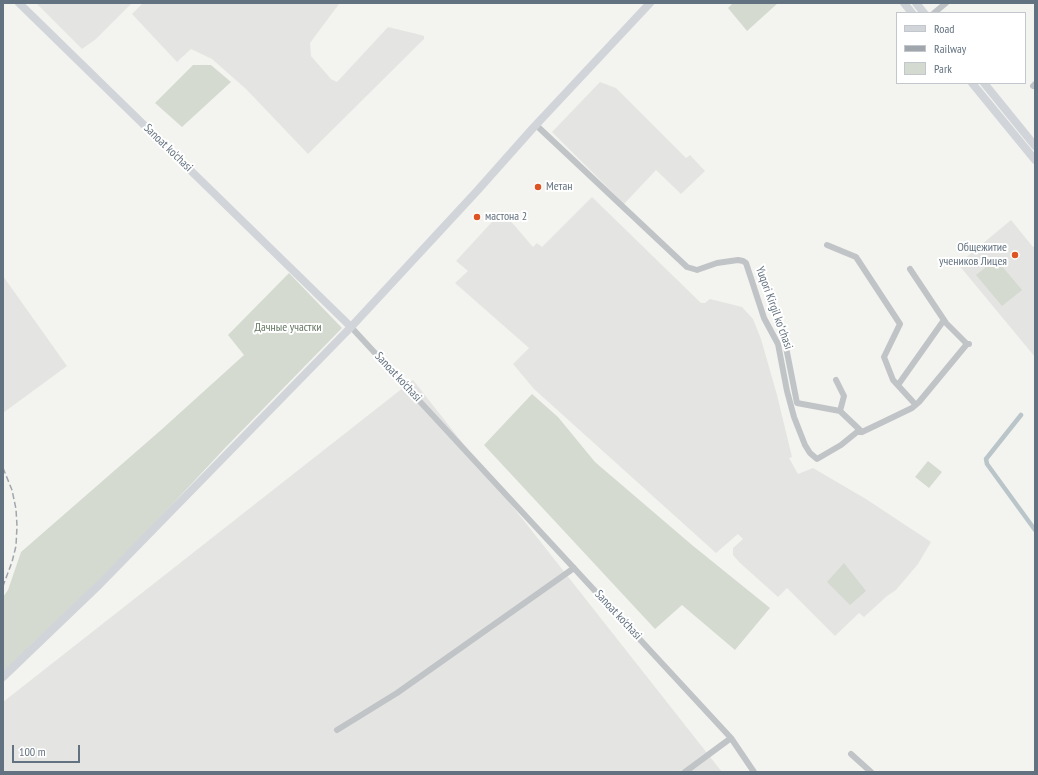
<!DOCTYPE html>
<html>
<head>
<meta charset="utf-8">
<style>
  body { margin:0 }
  #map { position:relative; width:1038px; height:775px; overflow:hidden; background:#f3f4ef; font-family:"PT Sans Narrow",sans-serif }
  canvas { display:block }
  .frame { position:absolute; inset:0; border:4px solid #637280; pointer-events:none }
  .legend { position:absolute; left:896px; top:12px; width:130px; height:72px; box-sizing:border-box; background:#fff; border:1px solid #c1c7cc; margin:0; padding:5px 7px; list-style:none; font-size:12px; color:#637280 }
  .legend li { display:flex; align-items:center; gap:8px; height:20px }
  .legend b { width:20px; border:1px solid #c1c7cc }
  .scale { position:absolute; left:12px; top:745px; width:68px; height:18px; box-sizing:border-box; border:2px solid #637280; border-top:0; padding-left:5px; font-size:12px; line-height:14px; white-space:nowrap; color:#637280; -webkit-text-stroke:3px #fff; paint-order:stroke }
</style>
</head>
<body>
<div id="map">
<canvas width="1038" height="775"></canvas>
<div class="frame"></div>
<ul class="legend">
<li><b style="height:5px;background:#d1d5da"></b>Road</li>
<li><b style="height:5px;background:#a1a6ac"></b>Railway</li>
<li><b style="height:11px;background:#d4dad0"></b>Park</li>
</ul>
<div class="scale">100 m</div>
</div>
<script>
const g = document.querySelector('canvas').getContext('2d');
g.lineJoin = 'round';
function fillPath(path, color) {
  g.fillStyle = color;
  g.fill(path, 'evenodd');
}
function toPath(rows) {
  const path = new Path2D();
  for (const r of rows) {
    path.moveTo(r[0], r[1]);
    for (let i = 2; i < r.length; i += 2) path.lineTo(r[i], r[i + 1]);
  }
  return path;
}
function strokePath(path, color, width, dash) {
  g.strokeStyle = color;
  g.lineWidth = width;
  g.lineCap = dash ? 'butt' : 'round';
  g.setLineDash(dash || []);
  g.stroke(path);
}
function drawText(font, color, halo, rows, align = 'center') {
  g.font = font + ' "PT Sans Narrow",sans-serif';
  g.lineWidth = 4;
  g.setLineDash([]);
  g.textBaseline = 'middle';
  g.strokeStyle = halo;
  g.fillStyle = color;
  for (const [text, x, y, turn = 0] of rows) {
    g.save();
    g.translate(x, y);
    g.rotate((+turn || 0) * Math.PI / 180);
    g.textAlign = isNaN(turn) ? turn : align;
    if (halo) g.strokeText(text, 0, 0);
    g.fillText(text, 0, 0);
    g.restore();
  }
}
const built = toPath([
  [36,3,132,3,96,39,82,49],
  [143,3,339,4,310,43,311,56,331,79,337,82,388,27,421,35,424,36,424,39,308,154,246,89,212,59,191,49,177,62,132,14],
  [600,82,616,88,686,158,690,155,705,171,681,194,656,170,624,204,552,132],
  [592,197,701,303,705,303,710,299,742,307,753,319,761,339,777,395,792,457,789,458,798,474,813,468,866,499,931,542,918,564,896,590,887,596,864,617,859,613,835,636,787,588,778,597,739,562,733,555,733,548,743,539,738,534,716,553,534,389,513,364,529,348,455,283,468,271,456,261,502,211,533,247,537,243,542,247],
  [1011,220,1033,247,1035,245,1035,357,958,264],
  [3,276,67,366,3,413],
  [413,380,722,772,3,772,3,702]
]);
const green = toPath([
  [733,3,778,3,747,31,728,8],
  [193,65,211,65,231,82,182,127,155,103],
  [996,259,1022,290,1002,306,976,275],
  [289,273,342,328,226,447,66,618,3,675,3,597,8,590,21,552,161,430,244,355,228,335],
  [532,394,558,417,595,462,692,545,770,608,735,650,682,605,655,629,484,445],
  [928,461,942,472,929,488,915,477],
  [844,563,866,591,850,605,827,582]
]);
const canal = toPath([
  [1021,415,986,459,987,464,1035,530]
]);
const minor = toPath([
  [934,13,946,3],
  [1033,86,1035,84],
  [536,125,687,267,697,270,717,263,738,260,743,261,746,263,764,318,778,344,787,391,794,417,805,445,810,453,817,459,841,445,857,432,862,432,883,422,912,408,919,402,967,344,969,344],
  [827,245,856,257,900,324,884,357,893,380,915,404],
  [910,269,946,323,967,344],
  [351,327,731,738,754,772],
  [785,342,797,403,840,411,862,432],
  [836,380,844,396,840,411],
  [898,385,944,320],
  [337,730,397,693,574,568],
  [851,754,871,772],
  [685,772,731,738]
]);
const major = toPath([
  [19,3,351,327],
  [904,3,912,13],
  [916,3,924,13],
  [972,83,1035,160],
  [984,83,1035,146],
  [3,677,100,584,351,327,477,191,533,128,650,3]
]);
const rail = toPath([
  [3,468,12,490,16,509,17,526,16,546,12,562,3,586]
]);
const markers = [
  [538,187,4,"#de5324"],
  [477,217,4,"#de5324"],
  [1015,255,4,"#de5324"]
];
const streetNames = [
  ["Sanoat ko'chasi",168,148,44],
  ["Yuqori Kirgil koʻchasi",774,308,70],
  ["Sanoat ko'chasi",398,377,47],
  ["Sanoat ko'chasi",618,615,47]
];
const poiNames = [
  ["Метан",546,187],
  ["мастона 2",485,217],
  ["Общежитие",1007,248,"right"],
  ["учеников Лицея",1007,262,"right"]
];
const parkNames = [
  ["Дачные участки",288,328]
];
fillPath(built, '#e4e5e3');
fillPath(green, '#d4dad0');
strokePath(canal, '#bac5ca', 4.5);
strokePath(minor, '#c1c4c7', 6);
strokePath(major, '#d1d5da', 8);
strokePath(rail, '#a1a6ac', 1.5, [6, 3]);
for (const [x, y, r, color] of markers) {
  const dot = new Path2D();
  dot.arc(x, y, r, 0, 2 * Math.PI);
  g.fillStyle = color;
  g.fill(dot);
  strokePath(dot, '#fff', 1.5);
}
drawText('12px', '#637280', '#fff', streetNames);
drawText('12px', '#637280', '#fff', poiNames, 'left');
drawText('12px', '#667762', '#fff', parkNames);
</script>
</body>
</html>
